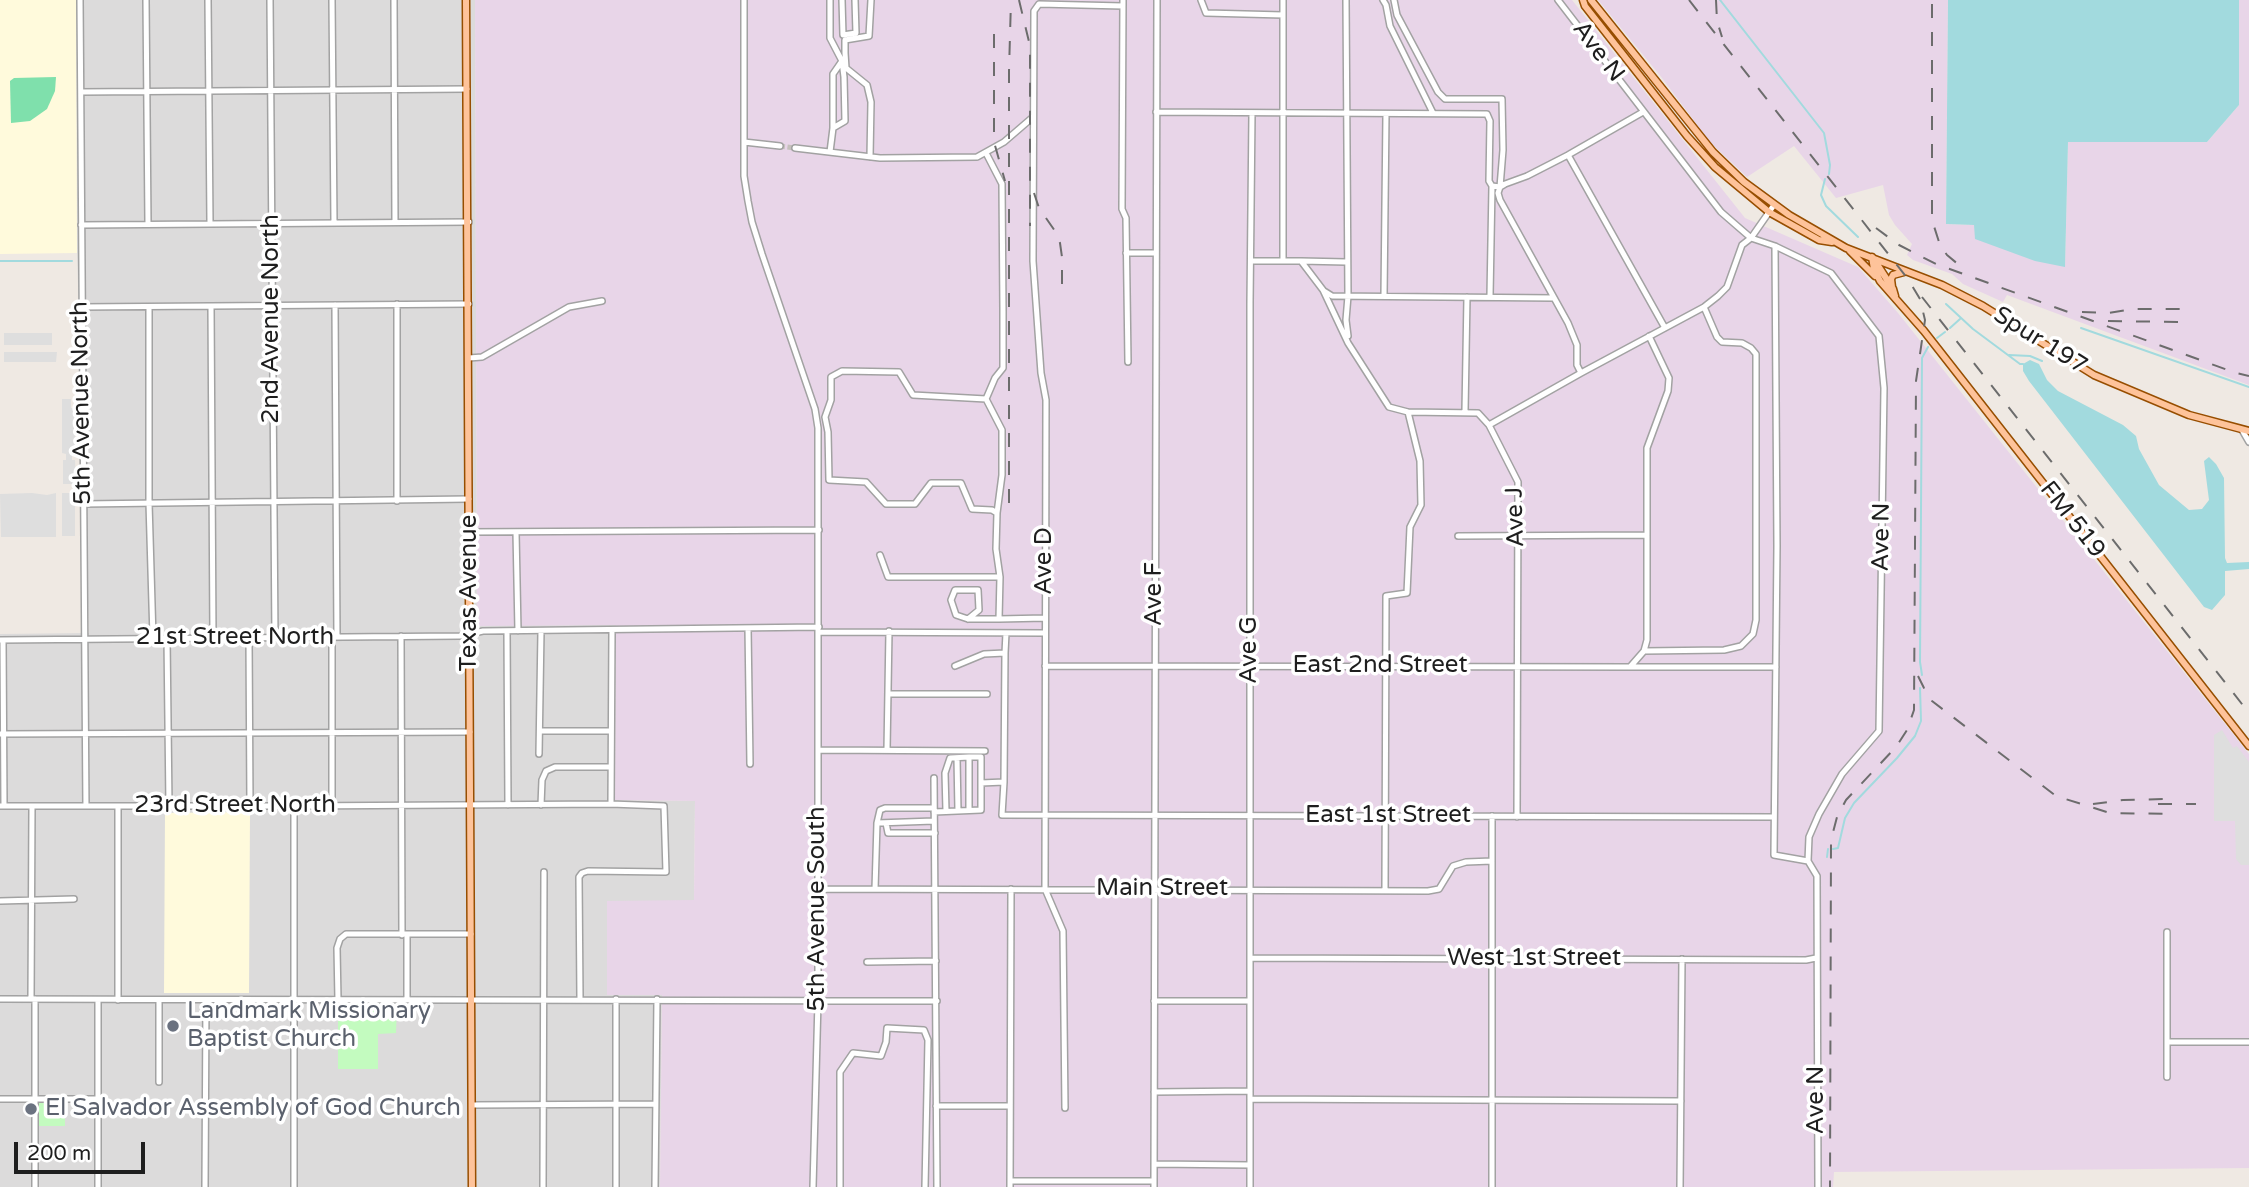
<!DOCTYPE html>
<html>
<head>
<meta charset="utf-8">
<style>
  body { margin:0 }
  #map { position:relative; width:2249px; height:1187px; overflow:hidden; background:#efe9e3; font-family:"Varela Round",sans-serif }
  canvas { display:block }
  .scale { position:absolute; left:14px; top:1142px; width:131px; height:32px; box-sizing:border-box; border:4px solid #1e1e1e; border-top:0; padding-left:9px; font-size:21px; line-height:24px; white-space:nowrap; color:#1e1e1e; -webkit-text-stroke:5px #fff; paint-order:stroke }
</style>
</head>
<body>
<div id="map">
<canvas width="2249" height="1187"></canvas>
<div class="scale">200 m</div>
</div>
<script>
const g = document.querySelector('canvas').getContext('2d');
g.lineJoin = 'round';
function fillPath(path, color) {
  g.fillStyle = color;
  g.fill(path, 'evenodd');
}
function toPath(rows) {
  const path = new Path2D();
  for (const r of rows) {
    path.moveTo(r[0], r[1]);
    for (let i = 2; i < r.length; i += 2) path.lineTo(r[i], r[i + 1]);
  }
  return path;
}
function strokePath(path, color, width, dash) {
  g.strokeStyle = color;
  g.lineWidth = width;
  g.lineCap = dash ? 'butt' : 'round';
  g.setLineDash(dash || []);
  g.stroke(path);
}
function drawText(font, color, halo, rows, align = 'center') {
  g.font = font + ' "Varela Round",sans-serif';
  g.lineWidth = 7;
  g.setLineDash([]);
  g.textBaseline = 'middle';
  g.strokeStyle = halo;
  g.fillStyle = color;
  for (const [text, x, y, turn = 0] of rows) {
    g.save();
    g.translate(x, y);
    g.rotate((+turn || 0) * Math.PI / 180);
    g.textAlign = isNaN(turn) ? turn : align;
    if (halo) g.strokeText(text, 0, 0);
    g.fillText(text, 0, 0);
    g.restore();
  }
}
const residential = toPath([
  [76,0,475,0,477,625,616,625,615,800,695,801,694,901,608,901,662,995,660,1187,0,1187,0,634,89,633,77,253]
]);
const industrial = toPath([
  [475,0,1572,0,1745,218,1858,267,1898,313,2249,754,2249,1168,1834,1172,1833,1187,660,1187,662,995,607,995,607,901,694,900,695,801,615,800,616,625,477,626],
  [1598,0,1948,0,1946,224,1974,225,2065,266,2068,142,2207,142,2239,105,2239,0,2249,0,2249,385,2007,295,2003,302,1963,284,1952,274,1913,260,1907,255,1912,244,1895,225,1889,215,1883,185,1836,198,1794,146,1747,177,1710,142,1662,78]
]);
const education = toPath([
  [0,0,76,0,77,253,0,254],
  [250,812,249,993,164,993,165,813]
]);
const park = toPath([
  [338,1004,394,1003,397,1006,396,1033,378,1034,378,1069,338,1069],
  [40,1100,65,1101,65,1126,37,1126,37,1102]
]);
const pitch = toPath([
  [56,77,55,91,47,109,30,121,11,123,10,81,14,78]
]);
const parking = toPath([
  [4,333,52,333,52,345,4,345],
  [4,352,57,352,56,362,4,362],
  [62,399,71,399,71,408,75,408,75,453,72,454,72,460,75,460,76,484,63,484,63,460,66,460,66,454,62,453],
  [32,493,47,495,56,493,56,537,1,537,0,494],
  [62,493,75,493,75,536,62,536],
  [2222,730,2233,748,2237,746,2249,762,2249,865,2241,865,2236,859,2235,821,2214,821,2214,735]
]);
const water = toPath([
  [1948,0,2239,0,2239,105,2207,142,2068,142,2065,267,2035,261,1975,239,1974,225,1946,224],
  [2030,360,2039,364,2047,380,2058,391,2123,425,2136,436,2139,449,2159,485,2189,510,2202,509,2209,500,2204,461,2209,457,2216,464,2224,478,2225,558,2227,563,2249,562,2249,569,2225,571,2225,595,2212,610,2204,607,2029,381,2023,371,2023,364]
]);
const stream = toPath([
  [1720,0,1824,133,1830,165,1829,174],
  [1825,179,1821,195,1826,206,1858,237],
  [0,261,72,261],
  [1946,304,1973,329,2020,364,2023,364],
  [1950,328,1960,319],
  [2081,328,2249,387],
  [1937,338,1945,332],
  [2009,355,2030,356,2042,361],
  [1922,675,1920,662,1922,358,1928,347],
  [1833,849,1838,848,1845,818,1854,803,1897,758,1915,736,1921,721,1920,688],
  [1827,857,1828,849]
]);
const minorTunnel = toPath([
  [780,146,795,148]
]);
const minor = toPath([
  [80,0,86,806],
  [146,0,148,223],
  [208,0,210,222],
  [270,0,275,637],
  [332,0,334,222],
  [394,0,395,222],
  [744,0,744,176,748,201,752,222,762,254,815,409,818,428,818,1001,813,1187],
  [830,0,830,38,842,61,844,77,845,121,833,128,830,152],
  [842,0,843,35,856,33,855,0],
  [1123,0,1122,209,1126,218,1128,362],
  [1201,0,1206,13,1283,15],
  [1283,0,1283,260],
  [1346,0,1348,296,1346,320,1348,336],
  [1383,0,1386,5,1390,26,1433,113],
  [1394,0,1397,15,1438,92,1445,99,1502,99,1503,150,1500,187,1492,186,1490,296],
  [1558,0,1721,212,1751,238,1775,246,1831,273,1879,336,1884,388,1879,731,1842,774,1819,814,1809,837,1808,861,1817,876,1818,1187],
  [81,92,467,89],
  [1156,112,1487,114,1490,121,1489,181,1492,186],
  [833,128,833,74,842,61],
  [744,142,780,146],
  [795,148,880,158,977,157,1004,142,1033,117],
  [1568,155,1665,328],
  [870,157,871,102,867,85,846,68,845,53,845,40,869,36,871,0],
  [81,225,469,222],
  [1775,246,1777,546,1774,855,1808,861],
  [1126,253,1156,253],
  [1251,261,1301,261,1323,290,1348,343,1389,407,1408,412,1478,413,1489,425,1518,482,1517,817],
  [1301,261,1346,262],
  [1324,291,1332,296,1554,298],
  [1384,296,1386,114],
  [397,304,397,501],
  [335,305,337,637],
  [211,306,213,638],
  [81,307,469,304],
  [149,308,149,503,153,638],
  [469,358,482,357,489,353,569,307,602,301],
  [1581,373,1577,365,1577,345,1568,323,1500,200,1498,193,1500,187,1505,184,1527,176,1568,155,1643,112],
  [986,399,995,378,1003,368,1003,311,1002,184,986,153],
  [1465,411,1467,297],
  [1489,425,1581,373,1704,307,1718,296,1727,287,1742,245,1751,238,1774,205],
  [2242,430,2249,442],
  [83,504,469,499],
  [997,513,1002,475,1002,430,986,399,913,395,899,372,842,371,831,377,831,400,825,417,828,432,829,480,866,482,886,504,915,504,931,483,961,483,972,509,992,510,997,513,996,549,1000,577],
  [469,532,819,530],
  [516,532,518,631],
  [1458,536,1647,535],
  [880,555,888,577,1000,577,999,619,1045,618],
  [968,619,979,610,978,590,955,590,951,600,956,615,968,619,999,619],
  [748,628,750,764],
  [507,631,508,805],
  [819,632,1045,633],
  [401,636,402,935],
  [332,637,332,806],
  [167,638,169,806],
  [249,638,250,806],
  [0,640,460,636,483,631,819,627],
  [3,640,4,806],
  [1644,651,1647,640,1647,448,1668,391,1669,378,1649,336],
  [1005,653,1006,633],
  [955,666,984,654,1005,653,1004,782],
  [1045,666,1630,667,1644,651,1724,650,1741,646,1753,634,1756,620,1756,354,1751,348,1742,343,1722,342,1717,337,1704,307],
  [1630,667,1776,667],
  [888,694,987,694],
  [540,731,611,731],
  [0,734,470,732],
  [819,750,985,751],
  [887,750,889,631],
  [539,754,541,631],
  [957,758,958,811],
  [934,778,937,1187],
  [981,783,1004,782,1002,815,1774,817],
  [611,804,612,630],
  [541,805,542,780,546,771,555,767,611,767],
  [0,806,294,806,611,804,664,806,666,872,588,871,582,873,579,877,580,999],
  [118,806,118,1000],
  [294,806,294,1187],
  [946,811,945,773,950,758,969,757],
  [934,812,981,810,981,757,969,757,969,810],
  [877,823,880,810,885,808,934,808],
  [886,823,888,833,935,833],
  [818,889,1428,891,1439,889,1453,866,1466,862,1492,861],
  [875,889,877,823,934,821],
  [1385,891,1386,596,1407,593,1410,527,1421,505,1420,461,1408,412],
  [0,901,74,899],
  [2167,932,2167,1077],
  [407,935,407,1000],
  [1251,958,1806,960,1816,958],
  [867,962,936,961],
  [0,999,937,1001],
  [31,999,32,806],
  [98,1000,98,1187],
  [159,1000,159,1082],
  [338,1000,337,948,340,939,346,934,471,934],
  [1154,1001,1249,1001],
  [2167,1042,2249,1042],
  [1154,1092,1250,1091],
  [0,1099,98,1099],
  [1250,1099,1681,1101],
  [472,1105,655,1104],
  [936,1106,1010,1106],
  [1065,1108,1063,931,1045,889,1046,400,1041,373,1033,261,1034,11,1039,4,1123,6],
  [1154,1164,1250,1165],
  [1010,1181,1154,1181],
  [35,1187,35,999],
  [205,1187,206,1000],
  [543,1187,544,872],
  [616,1187,616,999],
  [655,1187,657,999],
  [840,1187,840,1072,853,1053,881,1056,886,1042,887,1028,924,1030,928,1040,925,1187],
  [1010,1187,1011,889],
  [1154,1187,1157,0],
  [1250,1187,1250,303,1252,113],
  [1492,1187,1492,816],
  [1680,1187,1682,959]
]);
const major = toPath([
  [466,0,472,1187],
  [1583,0,1585,6,1687,136,1715,167,1769,212,1819,240,1832,242],
  [1591,0,1713,152,1744,182,1789,215,1846,248,1942,285,1983,306,2094,375,2189,415,2249,431],
  [1850,251,1875,276],
  [1872,257,1874,269,1880,281,1924,331,2249,746],
  [1873,258,1893,289,1895,296],
  [1892,287,1891,279,1893,275,1904,272]
]);
const rail = toPath([
  [1019,0,1030,46,1030,226],
  [1689,0,1908,279,1920,299,1925,320,1916,381,1914,710,1907,730,1896,747,1846,800,1837,817,1831,840,1830,1187],
  [1716,0,1717,21,1722,37],
  [1932,4,1932,220,1940,245,1947,255,1965,270],
  [994,34,994,142,1005,181],
  [1034,193,1039,208,1055,231,1060,243,1062,257,1062,291],
  [1876,228,1899,245,1936,264,2236,373,2249,376],
  [1922,297,2249,713],
  [2082,312,2108,313,2133,309,2180,309],
  [2108,321,2180,322],
  [1009,503,1009,71,1011,0],
  [1918,676,1924,688,1932,701,2056,796,2110,813,2173,814],
  [2093,804,2123,800,2168,799],
  [2158,804,2196,804]
]);
const markers = [
  [173,1026,7,"#6b7280"],
  [31,1109,7,"#6b7280"]
];
const streetNames = [
  ["Ave N",1598,52,53],
  ["2nd Avenue North",272,319,-90],
  ["Spur 197",2040,341,32],
  ["5th Avenue North",82,403,-91],
  ["Ave J",1516,517,-92],
  ["FM 519",2072,520,52],
  ["Ave N",1882,537,-89],
  ["Ave D",1045,561,-90],
  ["Texas Avenue",470,593,-90],
  ["Ave F",1155,594,-90],
  ["21st Street North",235,638],
  ["Ave G",1250,650,-90],
  ["East 2nd Street",1380,666],
  ["23rd Street North",235,806],
  ["East 1st Street",1388,816],
  ["Main Street",1162,889],
  ["5th Avenue South",818,909,-90],
  ["West 1st Street",1534,959],
  ["Ave N",1817,1100,-90]
];
const worshipNames = [
  ["Landmark Missionary",187,1012],
  ["Baptist Church",187,1040],
  ["El Salvador Assembly of God Church",45,1109]
];
fillPath(residential, '#dcdbdb');
fillPath(industrial, '#e8d5e8');
fillPath(education, '#fffadc');
fillPath(park, '#c3fbbf');
fillPath(pitch, '#7fe0ac');
fillPath(parking, '#dedede');
fillPath(water, '#a2dade');
strokePath(stream, '#a2dade', 2);
strokePath(minorTunnel, '#c5c0bc', 5, [5, 2.5]);
strokePath(minor, '#a2a2a2', 8);
strokePath(major, '#974e00', 9);
strokePath(minor, '#fff', 5);
strokePath(major, '#fec39a', 6);
strokePath(rail, '#6c6c6c', 2, [14, 14]);
for (const [x, y, r, color] of markers) {
  const dot = new Path2D();
  dot.arc(x, y, r, 0, 2 * Math.PI);
  g.fillStyle = color;
  g.fill(dot);
  strokePath(dot, '#fff', 2.5);
}
drawText('24px', '#1e1e1e', '#fff', streetNames);
drawText('24px', '#5b616d', '#fff', worshipNames, 'left');
</script>
</body>
</html>
